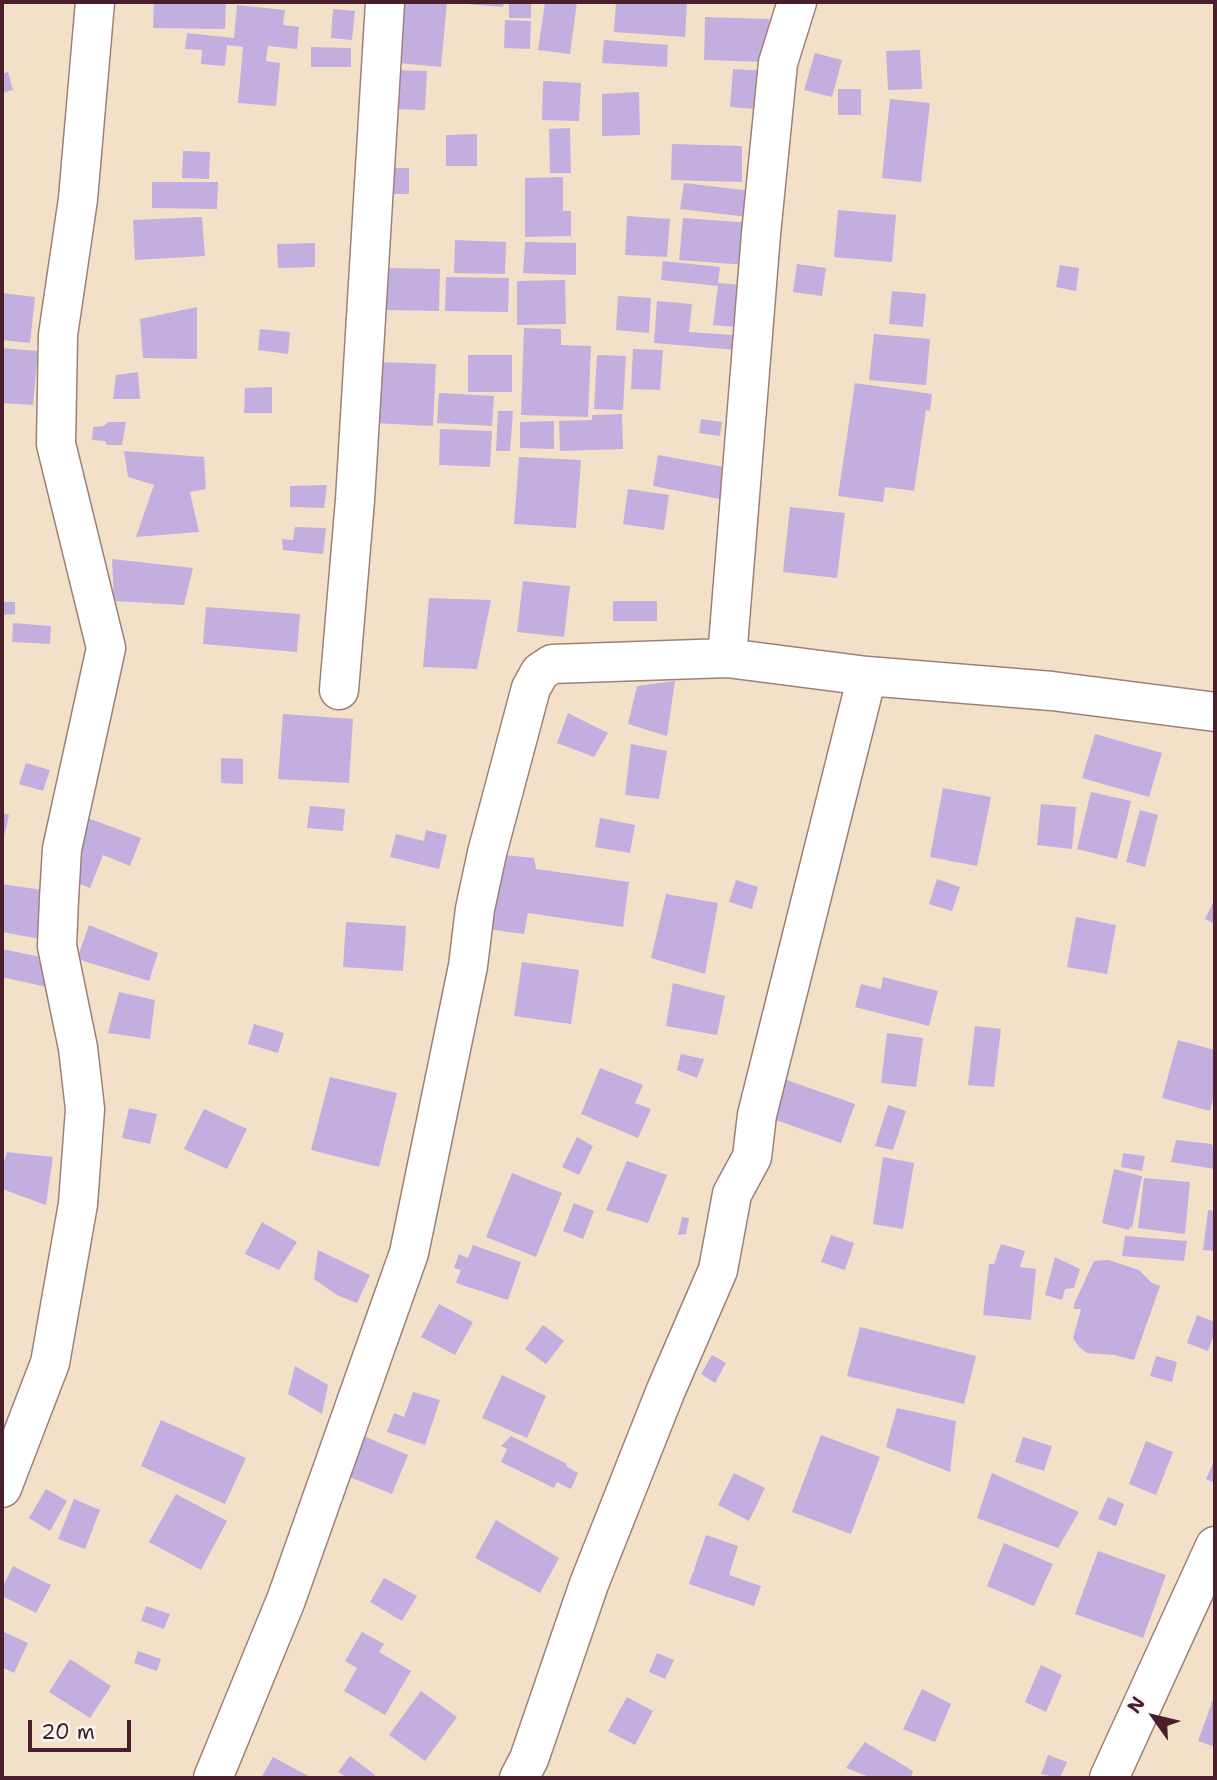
<!DOCTYPE html>
<html>
<head>
<meta charset="utf-8">
<style>
  body { margin:0 }
  #map { position:relative; width:1217px; height:1780px; overflow:hidden; background:#f2e1c8; font-family:"Shantell Sans",sans-serif }
  canvas { display:block }
  .frame { position:absolute; inset:0; border:4px solid #4a1f2b; pointer-events:none }
  .north { position:absolute; left:1119px; top:1682px; width:70px; height:70px; -webkit-text-stroke:5px #f6f6f2; paint-order:stroke; rotate:304deg; font-size:19px; font-weight:700; line-height:28px; text-align:center; color:#4a1f2b }
  .north::after { content:''; display:block; margin:auto; width:24px; height:32px; background:#4a1f2b; clip-path:polygon(50% 0,100% 100%,50% 72%,0 100%) }
  .scale { position:absolute; left:28px; top:1720px; width:103px; height:32px; box-sizing:border-box; border:4px solid #4a1f2b; border-top:0; padding-left:9px; font-size:21px; line-height:24px; white-space:nowrap; color:#4a1f2b; -webkit-text-stroke:5px #f6f6f2; paint-order:stroke }
</style>
</head>
<body>
<div id="map">
<canvas width="1217" height="1780"></canvas>
<div class="frame"></div>
<div class="north">N</div>
<div class="scale">20 m</div>
</div>
<script>
const g = document.querySelector('canvas').getContext('2d');
g.lineJoin = 'round';
function fillPath(path, color) {
  g.fillStyle = color;
  g.fill(path, 'evenodd');
}
function toPath(rows) {
  const path = new Path2D();
  for (const r of rows) {
    path.moveTo(r[0], r[1]);
    for (let i = 2; i < r.length; i += 2) path.lineTo(r[i], r[i + 1]);
  }
  return path;
}
function strokePath(path, color, width, dash) {
  g.strokeStyle = color;
  g.lineWidth = width;
  g.lineCap = dash ? 'butt' : 'round';
  g.setLineDash(dash || []);
  g.stroke(path);
}
const building = toPath([
  [154,2,226,2,225,29,153,28],
  [395,2,447,2,441,67,389,62],
  [467,2,504,2,503,7,467,4],
  [509,2,531,2,531,18,509,18],
  [545,2,577,2,570,54,538,50],
  [616,2,687,2,685,37,614,32],
  [237,5,285,10,283,25,299,27,297,49,268,46,266,61,280,63,276,106,238,103,243,47,227,45,225,66,201,64,202,50,185,49,187,33,234,38],
  [333,9,355,11,352,40,331,38],
  [705,17,769,19,768,62,704,60],
  [505,20,531,21,530,49,504,48],
  [604,40,668,45,667,67,602,63],
  [311,47,351,48,351,67,311,67],
  [920,50,922,89,888,90,886,51],
  [815,53,842,60,832,97,804,90],
  [733,69,769,71,767,110,730,107],
  [394,70,427,71,425,110,392,109],
  [8,72,13,90,2,93,2,74],
  [543,81,581,83,579,121,542,120],
  [838,89,861,89,861,115,838,115],
  [639,92,640,135,602,136,602,94],
  [890,99,930,103,921,182,882,178],
  [570,128,571,173,550,173,549,129],
  [477,134,477,166,446,166,446,135],
  [672,144,742,146,742,182,671,180],
  [183,151,210,152,209,179,182,178],
  [383,168,409,168,409,194,382,194],
  [563,177,563,211,571,211,571,236,525,237,525,178],
  [152,182,218,182,217,209,152,208],
  [684,183,760,192,756,218,680,209],
  [838,210,896,215,892,262,834,257],
  [627,216,670,219,667,257,625,255],
  [202,217,205,256,135,260,133,220],
  [683,218,751,223,747,265,679,260],
  [455,240,506,242,505,274,454,273],
  [525,242,576,243,576,275,523,273],
  [315,243,315,267,278,268,277,244],
  [663,261,720,267,718,283,753,286,748,328,713,325,718,286,661,280],
  [797,264,826,268,822,296,793,292],
  [1060,265,1079,268,1076,291,1056,287],
  [387,268,440,269,439,311,386,310],
  [446,277,509,278,508,312,445,311],
  [565,280,566,324,517,325,517,281],
  [892,291,926,294,923,327,889,324],
  [2,293,35,297,30,343,2,340],
  [618,296,651,298,649,333,616,330],
  [657,301,692,304,689,332,749,336,748,351,654,343],
  [197,307,197,359,143,358,140,319],
  [524,328,561,329,561,345,591,346,588,417,521,415],
  [260,329,290,332,288,354,258,350],
  [874,334,930,339,926,385,869,380],
  [2,348,38,351,33,405,2,403],
  [633,349,663,350,660,390,631,389],
  [468,355,512,355,512,392,468,392],
  [597,355,626,356,623,410,594,409],
  [377,362,436,364,433,426,374,423],
  [138,372,140,399,113,399,116,375],
  [855,383,932,394,930,411,926,410,914,491,885,487,883,502,838,496],
  [272,387,272,413,244,413,245,388],
  [439,393,494,396,492,426,437,423],
  [498,411,513,411,510,451,496,451],
  [622,414,623,449,560,451,559,421,592,420,592,415],
  [701,419,722,422,720,436,699,433],
  [554,421,554,449,520,448,520,422],
  [108,422,126,422,122,445,107,445,105,441,92,440,93,427,104,426],
  [440,429,492,431,490,467,439,465],
  [124,451,204,457,206,489,190,492,199,532,136,537,154,485,128,477],
  [658,455,736,469,730,501,653,486],
  [519,457,581,460,576,528,514,524],
  [327,485,324,508,290,507,290,486],
  [628,489,669,495,664,530,623,524],
  [790,507,845,513,837,578,783,572],
  [295,527,326,528,323,554,283,550,282,539,293,540],
  [112,559,193,568,184,605,114,601],
  [523,581,570,586,564,637,517,632],
  [429,598,491,600,477,669,423,667],
  [613,601,657,601,657,621,613,621],
  [2,602,15,602,15,614,2,615],
  [206,607,300,614,297,652,203,644],
  [13,623,51,626,50,644,12,642],
  [675,681,667,736,628,724,637,686],
  [568,713,608,733,594,757,557,743],
  [283,714,353,719,349,783,278,779],
  [1095,734,1162,753,1149,797,1082,778],
  [631,744,667,751,659,799,625,795],
  [221,758,243,759,243,784,221,783],
  [26,763,50,770,43,791,19,784],
  [943,788,991,797,977,866,930,857],
  [1091,792,1131,801,1117,859,1077,849],
  [1041,804,1076,807,1072,849,1037,845],
  [310,806,345,809,343,831,307,828],
  [1140,810,1158,815,1145,867,1126,862],
  [2,813,9,815,3,841,2,841],
  [88,818,141,838,130,866,103,855,90,888,65,878],
  [600,818,635,825,630,853,595,847],
  [426,830,447,835,439,869,390,857,396,834,424,841],
  [487,853,534,858,536,869,629,882,623,927,528,913,524,934,479,928],
  [937,879,960,887,952,911,929,904],
  [736,880,758,887,752,909,729,902],
  [2,884,42,890,38,917,48,918,46,940,2,932],
  [666,894,718,903,705,974,651,958],
  [1215,898,1215,924,1205,919],
  [1076,917,1116,925,1107,974,1067,967],
  [346,922,406,926,403,971,343,967],
  [89,925,158,953,149,981,77,959],
  [2,949,51,959,46,987,2,977],
  [522,962,579,970,571,1024,514,1016],
  [883,977,938,991,929,1026,855,1007,861,984,881,989],
  [673,983,725,996,717,1035,666,1026],
  [119,992,155,1000,150,1039,108,1033],
  [254,1024,284,1033,278,1053,248,1044],
  [975,1026,1001,1029,994,1087,968,1085],
  [887,1033,923,1038,916,1087,881,1083],
  [1178,1040,1215,1050,1215,1091,1210,1111,1162,1098],
  [681,1054,704,1059,697,1078,677,1070],
  [600,1068,643,1085,635,1103,651,1109,638,1138,581,1114],
  [330,1077,397,1093,379,1167,311,1150],
  [784,1079,855,1104,841,1143,770,1118],
  [888,1105,906,1111,893,1150,875,1146],
  [129,1108,157,1114,150,1144,122,1138],
  [204,1109,247,1129,227,1169,184,1149],
  [577,1137,593,1146,579,1175,562,1167],
  [1176,1140,1212,1144,1212,1147,1215,1147,1215,1169,1171,1162],
  [7,1152,53,1157,46,1205,2,1189,2,1169],
  [1123,1153,1145,1156,1142,1171,1121,1167],
  [883,1157,914,1163,903,1229,873,1224],
  [627,1161,667,1175,648,1223,606,1210],
  [1114,1169,1142,1176,1132,1228,1130,1227,1129,1230,1102,1223],
  [512,1173,562,1193,536,1257,486,1237],
  [1144,1178,1190,1182,1185,1234,1138,1228],
  [574,1203,594,1211,583,1239,563,1231],
  [1208,1210,1215,1211,1215,1251,1203,1250],
  [682,1217,689,1218,686,1234,678,1235],
  [262,1222,297,1242,279,1270,245,1254],
  [831,1235,854,1243,845,1270,821,1262],
  [1125,1236,1187,1241,1184,1261,1122,1256],
  [1001,1244,1025,1251,1020,1267,1036,1269,1031,1320,983,1315,989,1264,994,1264],
  [473,1245,521,1262,508,1300,456,1283,461,1270,454,1268,459,1254,468,1258],
  [318,1250,370,1275,357,1303,337,1295,314,1279],
  [1055,1257,1080,1269,1074,1288,1065,1289,1062,1300,1045,1295],
  [1108,1260,1139,1270,1152,1283,1160,1286,1134,1360,1114,1355,1087,1353,1079,1347,1073,1338,1081,1309,1074,1309,1074,1304,1094,1261],
  [439,1304,473,1322,455,1355,421,1337],
  [1197,1315,1215,1322,1215,1331,1208,1351,1187,1343],
  [543,1325,564,1341,546,1364,525,1349],
  [860,1327,976,1356,964,1404,847,1376],
  [712,1355,726,1363,715,1383,701,1374],
  [1156,1356,1177,1362,1172,1382,1150,1376],
  [295,1366,328,1385,322,1414,288,1394],
  [502,1375,546,1396,527,1438,482,1418],
  [413,1392,440,1400,425,1445,387,1432,394,1413,404,1417],
  [897,1408,956,1421,950,1472,886,1447],
  [161,1420,246,1458,225,1504,141,1466],
  [354,1432,408,1455,392,1494,337,1472],
  [821,1435,880,1457,851,1534,792,1512],
  [511,1436,567,1464,566,1466,578,1473,571,1489,557,1482,554,1488,501,1462,507,1449,501,1446],
  [1023,1437,1052,1446,1044,1471,1015,1462],
  [1146,1441,1173,1452,1156,1495,1129,1484],
  [1215,1459,1215,1483,1206,1479],
  [734,1473,765,1488,749,1521,718,1505],
  [992,1473,1079,1512,1058,1548,977,1518],
  [46,1489,67,1501,50,1531,29,1518],
  [176,1494,227,1521,201,1570,149,1542],
  [1108,1497,1124,1504,1116,1526,1098,1519],
  [74,1499,100,1510,85,1549,58,1539],
  [496,1520,559,1558,540,1593,475,1558],
  [706,1535,738,1546,729,1575,761,1586,754,1606,689,1584],
  [1004,1543,1053,1564,1034,1606,987,1586],
  [1098,1551,1166,1575,1143,1638,1075,1614],
  [13,1566,51,1585,36,1613,2,1596,2,1588],
  [384,1578,417,1596,402,1621,370,1602],
  [146,1606,170,1614,164,1629,141,1621],
  [2,1631,28,1643,14,1673,2,1667],
  [362,1632,384,1644,379,1652,411,1671,385,1715,344,1691,357,1668,345,1661],
  [138,1651,161,1659,157,1671,134,1663],
  [657,1653,674,1660,665,1679,649,1672],
  [70,1659,111,1686,90,1718,49,1692],
  [1041,1665,1062,1675,1046,1712,1025,1702],
  [922,1689,951,1704,935,1742,903,1729],
  [421,1691,457,1717,425,1761,389,1735],
  [1215,1694,1215,1747,1198,1741],
  [627,1697,653,1711,635,1745,608,1731],
  [865,1742,913,1771,911,1778,872,1778,846,1768],
  [1048,1755,1067,1762,1060,1778,1041,1774],
  [350,1756,375,1775,373,1778,347,1778,338,1772],
  [273,1757,312,1778,261,1778]
]);
const street = toPath([
  [727,658,761,234,778,63,797,2],
  [339,690,355,500,385,2],
  [2,1488,50,1363,78,1204,85,1109,78,1048,57,946,59,899,62,849,106,648,56,444,58,335,78,199,95,2],
  [213,1778,286,1600,409,1253,468,966,475,909,487,853,531,688,540,672,552,664,727,658,867,676,1052,691,1215,712],
  [519,1778,529,1759,589,1584,666,1390,718,1270,732,1194,752,1157,757,1115,867,676],
  [1109,1778,1215,1546]
]);
fillPath(building, '#c2afdf');
strokePath(street, '#9e807a', 41);
strokePath(street, '#fff', 38);
</script>
</body>
</html>
